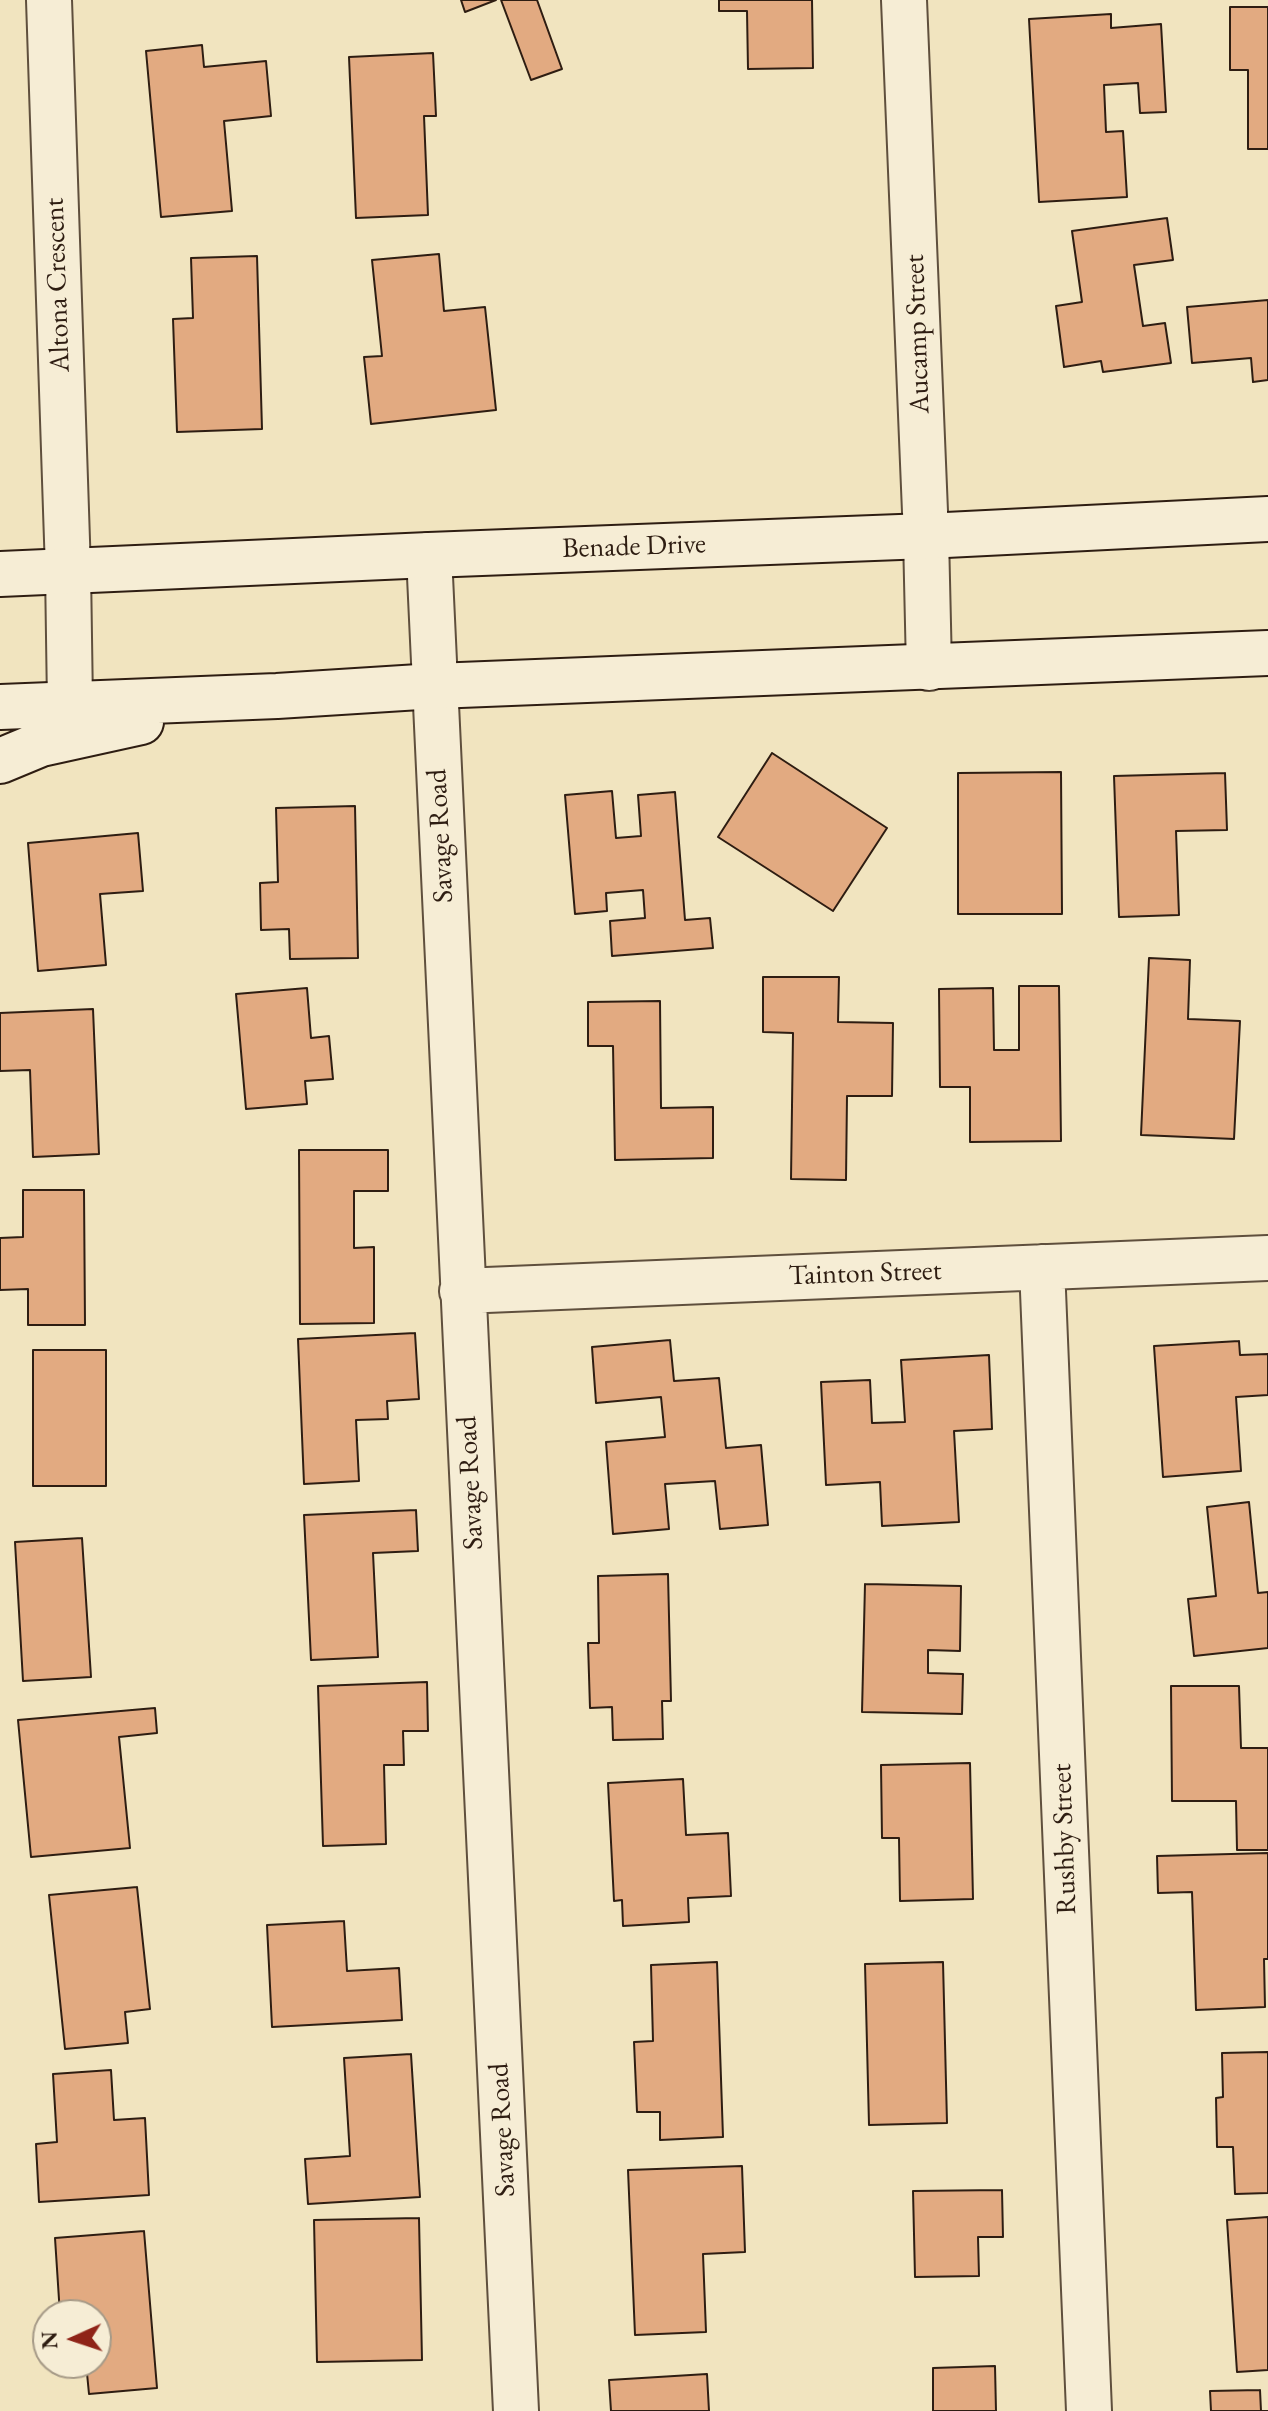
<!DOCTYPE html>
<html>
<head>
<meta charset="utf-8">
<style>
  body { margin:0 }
  #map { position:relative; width:1268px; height:2411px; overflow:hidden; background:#f1e4bf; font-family:"EB Garamond",serif }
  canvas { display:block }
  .north { position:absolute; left:32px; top:2299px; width:80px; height:80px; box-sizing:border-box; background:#f6edd5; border:2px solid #a69a87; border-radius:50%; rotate:267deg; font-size:22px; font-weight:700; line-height:32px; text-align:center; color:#2e1d12 }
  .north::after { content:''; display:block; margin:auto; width:28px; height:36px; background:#8f2418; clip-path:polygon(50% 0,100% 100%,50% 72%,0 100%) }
</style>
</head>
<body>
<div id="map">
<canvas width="1268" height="2411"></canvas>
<div class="north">N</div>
</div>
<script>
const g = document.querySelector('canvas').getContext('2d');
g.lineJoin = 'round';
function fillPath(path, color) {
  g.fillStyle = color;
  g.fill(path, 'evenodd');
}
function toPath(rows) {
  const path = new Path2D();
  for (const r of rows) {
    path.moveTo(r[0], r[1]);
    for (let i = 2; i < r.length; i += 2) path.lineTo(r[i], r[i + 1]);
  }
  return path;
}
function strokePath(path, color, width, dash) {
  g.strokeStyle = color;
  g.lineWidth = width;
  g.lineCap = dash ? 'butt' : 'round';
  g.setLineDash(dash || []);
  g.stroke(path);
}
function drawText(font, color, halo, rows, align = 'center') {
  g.font = font + ' "EB Garamond",serif';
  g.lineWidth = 6;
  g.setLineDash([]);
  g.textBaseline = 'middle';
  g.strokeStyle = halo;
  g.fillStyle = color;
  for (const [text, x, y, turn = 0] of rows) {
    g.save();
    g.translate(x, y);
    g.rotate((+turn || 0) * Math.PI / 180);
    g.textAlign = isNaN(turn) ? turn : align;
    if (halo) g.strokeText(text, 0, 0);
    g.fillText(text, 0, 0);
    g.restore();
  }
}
const building = toPath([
  [461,0,496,0,465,12,461,0],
  [501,0,537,0,562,69,531,80,501,0],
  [719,0,812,0,813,68,748,69,747,11,719,11,719,0],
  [1230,7,1268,7,1268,149,1248,149,1248,70,1230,70,1230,7],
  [1111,14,1111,28,1161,24,1166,112,1140,113,1138,83,1104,85,1106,132,1123,131,1127,197,1039,202,1029,19,1111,14],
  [202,45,204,67,266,61,271,116,224,121,232,211,161,217,146,51,202,45],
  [433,53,436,116,424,116,428,215,356,218,349,57,433,53],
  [1167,218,1173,260,1134,265,1143,326,1165,323,1171,363,1103,372,1101,361,1064,367,1056,306,1082,302,1072,231,1167,218],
  [439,254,444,311,485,307,496,410,371,424,364,357,382,356,372,260,439,254],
  [257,256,262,429,177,432,173,319,193,318,191,258,257,256],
  [1268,300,1268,380,1253,382,1251,358,1192,363,1187,307,1268,300],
  [772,753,887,828,833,911,718,837,772,753],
  [1061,772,1062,914,958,914,958,773,1061,772],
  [1225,773,1227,830,1176,831,1179,915,1119,917,1114,776,1225,773],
  [612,791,616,838,641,836,638,795,675,792,685,920,710,918,713,948,612,956,610,921,645,918,643,890,606,893,607,911,575,914,565,795,612,791],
  [355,806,358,958,290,959,289,929,261,930,260,883,278,882,276,808,355,806],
  [138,833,143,891,100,894,106,965,38,971,28,843,138,833],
  [1149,958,1190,960,1188,1019,1240,1021,1234,1139,1141,1135,1149,958],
  [763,977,839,977,838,1022,893,1023,892,1096,847,1096,846,1180,791,1179,793,1033,763,1032,763,977],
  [1019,986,1059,986,1061,1141,970,1142,970,1087,940,1087,939,989,993,988,994,1050,1019,1050,1019,986],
  [307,988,311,1038,329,1036,333,1079,305,1081,307,1104,246,1109,236,994,307,988],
  [660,1001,661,1108,713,1107,713,1158,615,1160,613,1046,588,1046,588,1002,660,1001],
  [93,1009,99,1154,33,1157,30,1070,0,1071,0,1013,93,1009],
  [299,1150,388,1150,388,1191,354,1191,354,1248,374,1247,374,1323,300,1324,299,1150],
  [23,1190,84,1190,85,1325,28,1325,28,1289,0,1290,0,1238,23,1237,23,1190],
  [415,1333,419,1399,387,1401,388,1419,356,1420,359,1481,304,1484,298,1339,415,1333],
  [670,1340,674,1381,719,1378,726,1448,761,1445,768,1525,720,1529,715,1481,665,1484,669,1529,613,1534,606,1442,665,1437,661,1397,596,1403,592,1347,670,1340],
  [1239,1341,1240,1355,1268,1354,1268,1395,1236,1397,1241,1471,1163,1477,1154,1346,1239,1341],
  [33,1350,106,1350,106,1486,33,1486,33,1350],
  [989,1355,992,1429,954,1431,959,1522,882,1526,880,1482,826,1485,821,1382,870,1380,872,1423,905,1422,901,1360,989,1355],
  [1249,1502,1258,1593,1268,1592,1268,1648,1194,1656,1188,1599,1216,1596,1207,1507,1249,1502],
  [416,1510,418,1551,373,1553,378,1657,311,1660,304,1515,416,1510],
  [82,1538,91,1677,23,1681,15,1542,82,1538],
  [668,1574,671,1701,662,1701,663,1739,613,1740,612,1707,590,1708,588,1643,599,1643,598,1576,668,1574],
  [865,1584,961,1586,960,1651,928,1650,928,1673,963,1674,962,1714,862,1712,865,1584],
  [427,1682,428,1731,403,1731,404,1765,384,1765,386,1844,323,1846,318,1686,427,1682],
  [1171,1686,1239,1686,1241,1748,1268,1748,1268,1850,1237,1850,1236,1801,1172,1801,1171,1686],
  [155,1708,157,1733,119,1737,130,1848,31,1857,18,1720,155,1708],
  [970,1763,973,1899,900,1901,899,1838,882,1838,881,1765,970,1763],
  [683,1779,686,1835,728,1833,731,1896,688,1898,689,1922,623,1926,622,1900,614,1901,608,1783,683,1779],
  [1268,1853,1268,1959,1264,1959,1265,2007,1196,2010,1192,1892,1158,1893,1157,1856,1268,1853],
  [137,1887,150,2009,125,2012,128,2043,65,2049,49,1895,137,1887],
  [344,1921,347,1971,399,1968,402,2020,272,2027,267,1925,344,1921],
  [717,1962,723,2137,660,2140,660,2112,637,2112,634,2042,653,2041,651,1965,717,1962],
  [943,1962,947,2123,869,2125,865,1964,943,1962],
  [1268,2052,1268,2193,1235,2194,1233,2147,1217,2147,1216,2098,1223,2097,1222,2053,1268,2052],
  [411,2054,420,2197,308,2204,305,2159,350,2156,344,2058,411,2054],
  [111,2070,114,2120,145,2118,149,2195,39,2202,36,2144,57,2142,53,2074,111,2070],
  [742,2166,745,2252,703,2254,706,2332,635,2335,628,2170,742,2166],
  [1002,2190,1003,2237,978,2237,979,2276,915,2277,913,2191,1002,2190],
  [1268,2217,1268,2370,1237,2372,1227,2220,1268,2217],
  [419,2218,422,2360,317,2362,314,2220,419,2218],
  [144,2231,157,2388,89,2394,86,2363,96,2363,96,2315,60,2315,55,2238,144,2231],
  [995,2366,996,2411,933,2411,933,2368,995,2366],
  [707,2374,709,2411,611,2411,609,2380,707,2374],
  [1260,2390,1261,2411,1268,2411,1211,2411,1210,2391,1260,2390]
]);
const street = toPath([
  [49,0,68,570,70,703],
  [904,0,926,536,929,668],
  [429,555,516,2411],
  [1042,1267,1089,2411],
  [462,1291,1268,1258]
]);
const secondary = toPath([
  [0,574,429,555,926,536,1268,519],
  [0,707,277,696,435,686,1268,653],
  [0,761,41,744,141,722]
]);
const streetNames = [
  ["Altona Crescent",58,285,-92],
  ["Aucamp Street",918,334,-92],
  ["Benade Drive",634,547,-2],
  ["Savage Road",441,836,-93],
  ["Tainton Street",865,1274,-2],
  ["Savage Road",471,1483,-93],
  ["Rushby Street",1065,1839,-92],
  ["Savage Road",503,2130,-93]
];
fillPath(building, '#e2aa81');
strokePath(building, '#2e1d12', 2);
strokePath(street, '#5f4f3d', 48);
strokePath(secondary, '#2e1d12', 48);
strokePath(street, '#f6edd5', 44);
strokePath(secondary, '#f6edd5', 44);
drawText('28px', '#2e1d12', '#f6edd5', streetNames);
</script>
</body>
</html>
